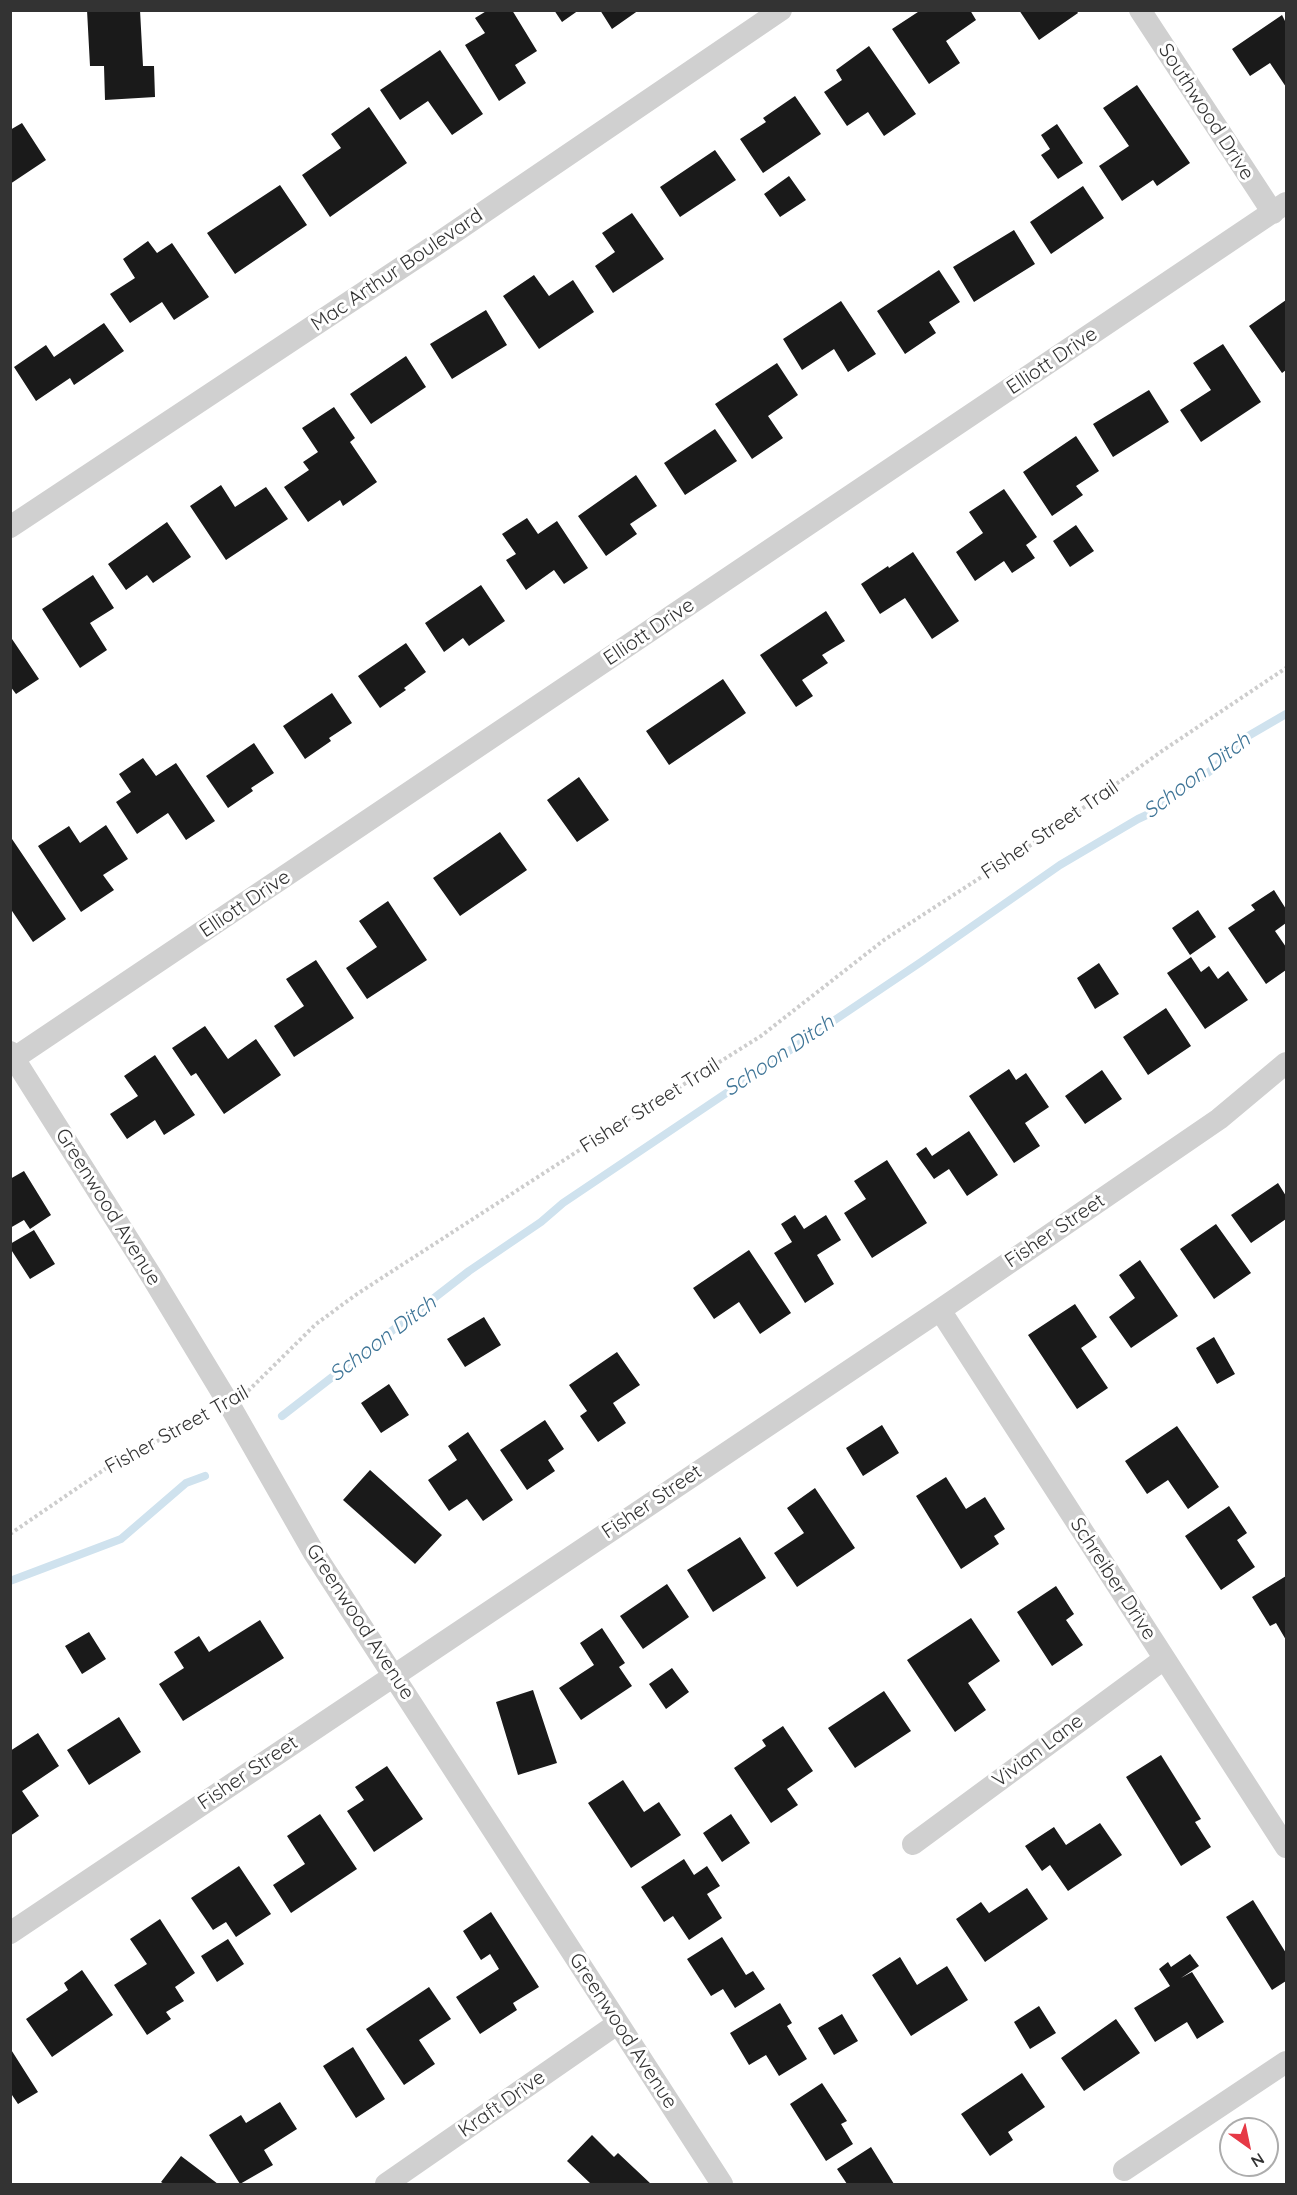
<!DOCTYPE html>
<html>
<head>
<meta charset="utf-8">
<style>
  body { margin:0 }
  #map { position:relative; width:1297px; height:2195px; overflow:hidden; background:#fff; font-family:Quicksand,sans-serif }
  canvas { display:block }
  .frame { position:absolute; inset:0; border:12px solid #333; pointer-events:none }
  .north { position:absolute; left:1219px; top:2117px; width:60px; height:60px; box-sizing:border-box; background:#fff; border:2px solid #adadad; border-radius:50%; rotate:147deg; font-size:16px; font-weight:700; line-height:24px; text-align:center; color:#333 }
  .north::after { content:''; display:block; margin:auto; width:21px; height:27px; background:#e63946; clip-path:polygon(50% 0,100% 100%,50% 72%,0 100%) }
</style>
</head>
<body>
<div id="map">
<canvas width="1297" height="2195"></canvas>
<div class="frame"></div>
<div class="north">N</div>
</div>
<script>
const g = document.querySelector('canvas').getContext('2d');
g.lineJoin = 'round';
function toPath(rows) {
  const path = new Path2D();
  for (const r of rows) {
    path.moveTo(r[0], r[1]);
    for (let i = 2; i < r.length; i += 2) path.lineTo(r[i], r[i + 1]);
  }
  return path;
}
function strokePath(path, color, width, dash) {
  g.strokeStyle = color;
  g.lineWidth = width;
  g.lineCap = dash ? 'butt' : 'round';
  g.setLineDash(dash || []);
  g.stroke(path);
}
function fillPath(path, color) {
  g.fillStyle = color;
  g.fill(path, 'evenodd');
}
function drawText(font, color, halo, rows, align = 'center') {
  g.font = font + ' Quicksand,sans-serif';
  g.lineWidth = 6;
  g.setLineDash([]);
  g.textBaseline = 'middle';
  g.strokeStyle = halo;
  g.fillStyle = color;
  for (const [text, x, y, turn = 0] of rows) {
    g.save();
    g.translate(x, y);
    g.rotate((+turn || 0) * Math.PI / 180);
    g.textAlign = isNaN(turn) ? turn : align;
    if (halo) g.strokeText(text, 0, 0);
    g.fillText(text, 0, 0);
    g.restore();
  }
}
const stream = toPath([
  [282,1416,469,1271,541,1222,563,1203,921,962,1060,865,1138,819,1151,813,1213,769,1243,739,1286,714],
  [10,1581,121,1539,186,1483,205,1476]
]);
const building = toPath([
  [87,10,140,10,143,66,154,66,155,97,105,100,104,66,90,66],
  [488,10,512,10,537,51,515,65,526,83,499,101,465,45,485,33,475,18],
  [554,10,579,10,562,22],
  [600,10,639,10,612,29],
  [921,10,970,10,976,20,946,41,960,63,929,84,892,29],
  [1019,10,1076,10,1078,13,1039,40],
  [1282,15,1286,23,1286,87,1270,63,1250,76,1232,49],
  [869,46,916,114,884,136,868,112,847,126,824,92,842,80,836,70],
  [440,50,483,114,452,135,428,101,400,120,380,90],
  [1137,85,1190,163,1157,186,1153,180,1122,201,1099,166,1129,146,1103,108],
  [795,96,821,134,763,173,740,139,766,122,763,118],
  [369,107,407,163,330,217,302,175,341,148,331,134],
  [22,123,46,160,10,184,10,130],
  [1057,124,1083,163,1058,179,1041,155,1050,149,1041,135],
  [715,150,736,180,680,217,660,187],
  [789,176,806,200,780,217,764,194],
  [280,185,307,225,235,274,207,233],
  [1083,186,1104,218,1051,254,1030,222],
  [632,213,664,259,613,293,595,266,615,252,602,233],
  [1014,230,1035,264,974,302,953,267],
  [148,241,157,253,172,243,209,297,174,320,162,302,130,323,110,294,135,278,123,259],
  [939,270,960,302,929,322,936,333,905,354,877,311],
  [534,275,549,296,573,280,594,312,539,349,503,296],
  [1286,300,1286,370,1282,373,1249,326],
  [841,301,876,354,848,372,834,349,802,370,783,339],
  [486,310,507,345,452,379,430,344],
  [104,323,124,351,74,385,70,378,36,401,14,367,46,345,54,357],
  [1223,344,1261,402,1201,442,1180,410,1211,390,1193,363],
  [406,356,426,387,371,424,350,394],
  [777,363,798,395,768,416,783,438,752,459,715,404],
  [1149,390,1169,422,1113,457,1093,424],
  [334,407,355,438,350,442,377,482,343,506,340,500,308,522,284,487,309,470,303,462,318,452,302,428],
  [715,429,737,461,685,495,664,463],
  [1076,436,1099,471,1076,486,1083,495,1052,516,1023,472],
  [636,475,657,506,630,524,637,534,606,556,578,516],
  [221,485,235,507,266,487,288,519,226,560,190,506],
  [1004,489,1037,537,1026,545,1035,558,1012,573,1004,561,975,581,956,552,983,533,969,512],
  [527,518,538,534,557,521,588,568,564,584,554,570,526,590,506,560,516,554,502,534],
  [167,522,191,557,153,583,147,575,126,590,108,564],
  [1076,525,1094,551,1070,567,1053,541],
  [913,552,959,621,932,639,905,598,880,614,861,584,888,566,889,568],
  [93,575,114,608,90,623,107,650,80,668,42,609],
  [481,585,505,621,469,646,463,638,444,652,425,623],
  [826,611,845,641,822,655,828,663,802,680,813,696,796,707,760,655],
  [10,636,39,679,16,694,10,686],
  [406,643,426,672,404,688,406,690,380,708,358,676],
  [723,679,746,713,669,765,646,731],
  [332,693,352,723,329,738,331,741,305,759,283,726],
  [254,743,274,773,251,788,253,791,228,808,206,776],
  [143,758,156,776,176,763,215,821,186,840,168,813,137,834,116,802,131,792,119,774],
  [579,777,609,820,577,842,547,800],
  [106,825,128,859,103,875,114,890,81,912,38,846,69,826,80,843],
  [500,832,527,870,460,916,433,878],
  [10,836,66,919,33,942,10,908],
  [1274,890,1286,909,1286,923,1275,931,1286,947,1286,970,1266,984,1228,928,1255,910,1251,905],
  [388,901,427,960,367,999,346,968,377,947,359,921],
  [1198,910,1216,937,1190,955,1172,928],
  [1191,957,1201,972,1209,966,1218,979,1228,971,1248,1000,1205,1029,1167,973],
  [316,960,354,1018,294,1057,274,1026,304,1006,286,979],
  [1099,963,1119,994,1095,1009,1077,978],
  [1166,1008,1191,1046,1148,1075,1123,1037],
  [205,1026,228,1059,256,1039,281,1075,224,1114,196,1073,191,1076,172,1048],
  [155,1055,195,1115,164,1135,155,1120,127,1139,110,1114,138,1096,124,1076],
  [1009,1069,1016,1080,1026,1073,1049,1107,1025,1123,1040,1146,1014,1163,969,1096],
  [1102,1070,1122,1099,1085,1124,1065,1096],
  [969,1131,998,1175,967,1196,949,1169,934,1179,916,1154,926,1147,932,1156],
  [887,1160,927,1223,872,1258,844,1213,866,1199,854,1181],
  [24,1171,51,1215,30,1229,24,1220,10,1228,10,1179],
  [1278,1183,1286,1196,1286,1219,1251,1243,1231,1215],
  [795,1215,804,1229,826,1215,841,1240,817,1255,834,1284,805,1303,774,1253,792,1242,781,1224],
  [1216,1224,1251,1273,1214,1299,1180,1249],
  [34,1230,55,1264,30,1279,10,1248,10,1244],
  [749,1250,791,1313,760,1334,739,1302,714,1319,693,1288],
  [1140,1260,1178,1316,1131,1348,1109,1317,1135,1298,1119,1275],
  [1075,1304,1097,1337,1081,1348,1108,1388,1077,1409,1028,1335],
  [484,1317,501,1345,465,1367,447,1339],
  [1214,1337,1235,1374,1217,1384,1196,1348],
  [617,1352,640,1385,613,1403,626,1423,598,1442,580,1416,587,1411,569,1385],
  [389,1384,409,1415,381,1433,361,1403],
  [545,1420,564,1449,548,1460,555,1471,527,1490,500,1450],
  [882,1425,899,1453,863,1476,846,1448],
  [1177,1426,1219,1487,1188,1509,1168,1480,1147,1494,1125,1461],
  [468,1432,513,1500,483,1521,467,1499,449,1511,428,1480,457,1460,448,1446],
  [370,1470,442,1535,415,1564,343,1500],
  [946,1477,966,1509,985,1497,1005,1529,994,1536,999,1544,961,1569,916,1496],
  [815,1488,855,1548,797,1587,774,1553,804,1533,787,1508],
  [1229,1506,1247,1533,1237,1540,1255,1567,1221,1590,1185,1536],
  [740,1537,766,1578,713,1612,687,1570],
  [1286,1576,1286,1640,1276,1623,1270,1626,1252,1597],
  [667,1584,689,1617,643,1649,620,1616],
  [1056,1586,1074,1614,1066,1620,1083,1645,1052,1666,1017,1612],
  [971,1618,1000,1661,968,1683,986,1710,955,1732,907,1660],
  [260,1620,284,1658,183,1721,159,1684,184,1668,174,1652,199,1636,209,1652],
  [602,1628,625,1663,619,1667,632,1686,581,1720,559,1688,594,1665,580,1643],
  [89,1632,106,1659,82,1674,65,1646],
  [672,1668,689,1692,666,1709,649,1684],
  [533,1690,557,1763,518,1775,496,1702],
  [884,1691,911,1731,855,1768,828,1728],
  [119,1717,141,1752,89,1785,67,1750],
  [783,1726,813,1771,787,1789,798,1805,771,1823,734,1768,766,1746,762,1740],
  [38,1733,59,1766,22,1791,39,1816,10,1836,10,1751],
  [1161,1755,1201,1819,1195,1822,1211,1847,1181,1866,1126,1777],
  [387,1766,423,1819,374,1852,347,1811,364,1800,355,1787],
  [623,1780,644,1812,659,1802,681,1835,631,1868,588,1803],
  [320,1814,357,1869,291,1913,273,1885,305,1864,287,1836],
  [731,1814,750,1843,722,1862,703,1833],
  [1100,1823,1122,1855,1068,1891,1050,1865,1042,1871,1025,1846,1054,1827,1066,1845],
  [684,1859,694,1875,707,1866,720,1886,707,1894,722,1918,689,1940,673,1916,664,1922,641,1887],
  [239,1866,271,1914,236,1937,226,1922,213,1930,191,1898],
  [1027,1888,1048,1919,985,1962,956,1919,981,1902,989,1913],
  [1253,1900,1286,1953,1286,1981,1272,1990,1226,1917],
  [491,1912,539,1987,513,2003,517,2010,480,2034,456,1997,499,1969,490,1954,481,1960,463,1931],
  [160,1919,195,1973,175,1987,184,2001,166,2012,171,2019,147,2035,114,1985,147,1964,130,1939],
  [722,1937,746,1975,753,1971,765,1989,735,2008,723,1989,711,1996,687,1959],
  [228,1939,244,1964,217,1982,201,1956],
  [1190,1954,1199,1966,1181,1978,1192,1972,1224,2022,1197,2039,1187,2022,1155,2042,1134,2008,1170,1986,1159,1969,1168,1962,1171,1967],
  [900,1957,917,1985,947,1966,968,2000,911,2036,872,1975],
  [82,1970,113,2015,52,2057,26,2019,68,1990,64,1983],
  [429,1987,451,2019,419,2040,435,2064,404,2085,366,2029],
  [780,2003,792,2023,787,2026,807,2059,779,2076,766,2055,749,2065,730,2033],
  [1039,2006,1056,2033,1030,2049,1014,2022],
  [842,2014,858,2041,834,2055,818,2028],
  [1116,2019,1140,2053,1084,2091,1061,2058],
  [353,2047,385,2099,356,2118,323,2066],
  [10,2048,38,2092,18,2104,10,2092],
  [1022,2073,1045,2107,1008,2132,1013,2140,990,2156,961,2114],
  [822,2083,847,2121,841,2124,853,2144,826,2161,790,2104],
  [280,2102,297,2129,264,2150,273,2165,240,2184,209,2135,241,2115,246,2123],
  [592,2135,614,2157,618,2153,651,2184,591,2184,567,2161],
  [871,2147,894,2184,847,2184,837,2169],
  [181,2156,218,2184,164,2184,161,2182]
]);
const path = toPath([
  [248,1391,316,1324,357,1294,595,1140,761,1036,884,940,1040,839,1162,751,1286,668],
  [10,1534,111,1465,208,1415]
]);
const minor = toPath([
  [1140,10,1273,213],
  [10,527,434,246,781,10],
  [10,1052,152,1277,229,1404,314,1553,722,2184],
  [10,1061,1286,203],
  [940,1310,1286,1847],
  [913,1844,1164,1659],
  [10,1933,940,1310,1219,1119,1286,1063],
  [1124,2170,1286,2062],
  [386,2184,617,2024]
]);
const streetNames = [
  ["Southwood Drive",1206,112,57],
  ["Mac Arthur Boulevard",397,270,-34],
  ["Elliott Drive",1052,361,-34],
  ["Elliott Drive",649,632,-34],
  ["Fisher Street Trail",1050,830,-34],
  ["Elliott Drive",245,904,-34],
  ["Fisher Street Trail",650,1106,-32],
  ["Greenwood Avenue",108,1207,58],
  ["Fisher Street",1055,1231,-34],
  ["Fisher Street Trail",177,1430,-29],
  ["Fisher Street",652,1502,-34],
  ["Schreiber Drive",1113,1579,57],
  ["Greenwood Avenue",360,1622,57],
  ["Vivian Lane",1038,1751,-37],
  ["Fisher Street",248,1773,-34],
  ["Greenwood Avenue",623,2031,57],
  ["Kraft Drive",502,2104,-35]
];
const waterNames = [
  ["Schoon Ditch",1197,776,-37],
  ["Schoon Ditch",779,1056,-34],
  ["Schoon Ditch",383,1339,-37]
];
strokePath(stream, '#cfe2ee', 8);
fillPath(building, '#1a1a1a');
strokePath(path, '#cdcdcd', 4, [3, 3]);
strokePath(minor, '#d0d0d0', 22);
drawText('20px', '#333', '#fff', streetNames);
drawText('italic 21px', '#3f7597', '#fff', waterNames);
</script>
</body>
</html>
